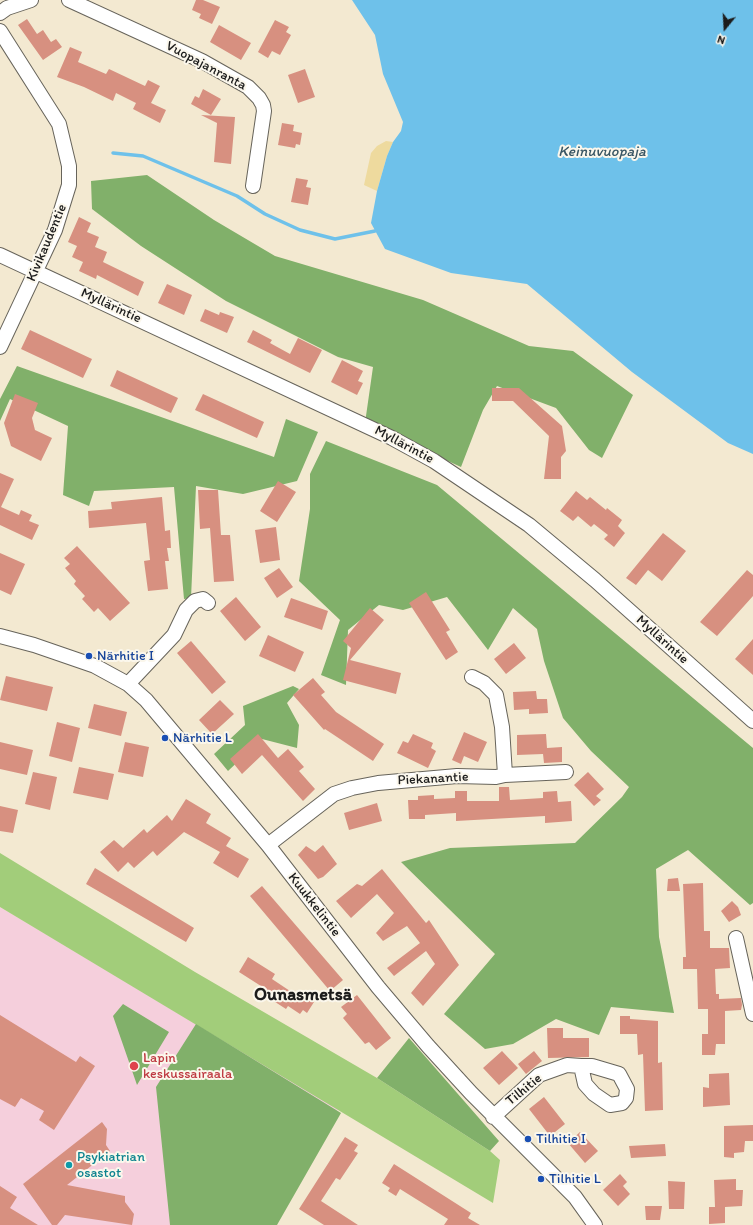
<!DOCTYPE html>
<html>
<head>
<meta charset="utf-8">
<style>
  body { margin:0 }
  #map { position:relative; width:753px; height:1225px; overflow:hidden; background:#f3e9d1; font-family:Itim,sans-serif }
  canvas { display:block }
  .north { position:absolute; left:705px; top:8px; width:40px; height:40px; -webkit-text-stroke:3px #fbf7ec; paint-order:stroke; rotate:198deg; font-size:11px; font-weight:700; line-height:16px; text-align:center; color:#1c1c1c }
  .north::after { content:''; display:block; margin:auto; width:14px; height:18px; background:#1c1c1c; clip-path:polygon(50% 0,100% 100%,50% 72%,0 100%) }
</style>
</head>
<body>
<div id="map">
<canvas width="753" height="1225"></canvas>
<div class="north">N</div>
</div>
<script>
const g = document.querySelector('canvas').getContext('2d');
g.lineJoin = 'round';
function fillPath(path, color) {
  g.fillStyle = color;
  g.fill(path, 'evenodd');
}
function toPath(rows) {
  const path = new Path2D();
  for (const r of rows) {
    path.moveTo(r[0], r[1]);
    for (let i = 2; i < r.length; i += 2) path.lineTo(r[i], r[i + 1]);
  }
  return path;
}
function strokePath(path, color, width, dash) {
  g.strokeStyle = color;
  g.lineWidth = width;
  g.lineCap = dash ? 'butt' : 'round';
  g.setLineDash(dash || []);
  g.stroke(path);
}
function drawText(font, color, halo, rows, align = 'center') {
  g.font = font + ' Itim,sans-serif';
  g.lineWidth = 4;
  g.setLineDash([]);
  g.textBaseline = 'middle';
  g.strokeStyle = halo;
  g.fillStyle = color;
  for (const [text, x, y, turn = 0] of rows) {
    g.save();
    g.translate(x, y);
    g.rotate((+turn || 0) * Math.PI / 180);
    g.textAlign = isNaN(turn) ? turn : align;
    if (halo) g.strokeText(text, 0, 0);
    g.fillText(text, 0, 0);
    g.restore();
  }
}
const built = toPath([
  [0,907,338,1109,268,1220,276,1225,0,1225]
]);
const green = toPath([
  [0,853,195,972,377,1078,490,1151,500,1160,493,1203,0,907]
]);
const forest = toPath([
  [147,175,214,220,275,256,423,300,529,346,573,351,633,395,602,458,589,450,556,408,497,386,483,410,461,467,365,423,373,367,338,357,226,301,141,246,92,209,91,181],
  [17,366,274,457,286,419,318,432,297,481,243,494,196,486,191,598,184,599,174,487,94,491,89,506,63,495,68,426,10,399,0,421,0,399],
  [326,441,437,485,753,748,753,903,750,905,688,850,656,869,659,937,674,1013,611,1007,599,1035,556,1019,513,1044,485,1049,444,1014,495,954,401,862,450,848,575,843,622,797,629,787,591,751,563,718,544,661,537,629,513,608,488,650,447,597,403,610,379,605,348,630,346,685,321,675,340,620,299,581,310,509,310,474],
  [293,686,299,689,287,703,299,725,297,748,262,739,228,771,214,754,245,725,243,706],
  [123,1004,169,1032,137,1085,113,1016],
  [196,1024,341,1113,277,1225,170,1225,156,1087],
  [409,1038,499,1141,490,1151,377,1078]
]);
const sand = toPath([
  [386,141,393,142,387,156,377,191,364,185,371,153,377,146]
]);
const water = toPath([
  [352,0,753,0,753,454,728,443,632,372,527,284,451,273,385,249,371,223,377,191,387,156,393,142,401,131,403,122,383,74,375,35]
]);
const stream = toPath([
  [113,153,143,156,237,196,265,214,300,230,335,239,375,231]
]);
const building = toPath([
  [196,0,203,0,220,7,212,24,199,18,201,14,192,10],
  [27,19,37,34,43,30,51,42,56,39,62,47,43,60,18,25],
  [275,20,289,27,286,32,291,35,280,55,272,51,268,58,258,52],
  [219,25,251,43,241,60,210,42],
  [70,47,82,52,78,62,106,74,109,69,145,86,148,80,160,86,151,103,166,110,160,123,133,109,136,103,116,93,113,101,84,87,57,77],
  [305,69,315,97,298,103,288,75],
  [203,89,221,99,211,115,191,104,195,96,199,98],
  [201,115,235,117,231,164,214,162,217,123],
  [282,123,294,125,293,131,302,133,300,145,296,144,295,148,278,145],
  [296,178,308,180,306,187,311,188,308,205,291,202],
  [79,217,91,223,87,232,99,237,95,247,107,252,103,262,144,282,138,296,97,275,96,279,79,271,83,262,72,257,77,246,68,242],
  [167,284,192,295,184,315,158,303],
  [205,309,219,315,220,312,234,317,227,333,200,321],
  [30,330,92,359,83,378,21,349],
  [253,330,272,340,270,343,290,354,298,338,322,350,310,373,247,342],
  [342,360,363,371,358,381,363,383,357,395,331,382],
  [117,370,178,398,171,413,110,386],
  [492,388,519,388,562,426,566,451,561,457,561,479,544,479,549,436,513,401,492,401],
  [15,394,38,403,32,418,35,430,52,438,41,461,11,446,4,423],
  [203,394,264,422,257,438,195,410],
  [0,473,14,479,1,507,19,515,21,510,32,515,29,521,39,525,32,540,0,525],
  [278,481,296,492,277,522,260,511],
  [198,490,218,490,221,535,230,535,234,581,214,582,210,528,200,529],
  [576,491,587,500,590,497,606,510,607,508,622,520,618,526,625,533,614,547,604,539,608,535,594,524,591,527,578,516,573,521,560,511],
  [162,497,165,531,170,530,171,548,167,548,169,561,165,561,168,589,148,591,144,561,150,560,146,523,89,528,88,511,112,509,111,502],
  [276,527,280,560,260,563,255,530],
  [663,533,686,551,662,581,648,570,636,585,626,578],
  [77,546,130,603,110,621,98,608,94,612,82,599,85,596,74,584,76,581,65,568,70,564,64,558],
  [0,553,25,564,11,595,0,590],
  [279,568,293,587,277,598,264,578],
  [747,570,753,575,753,596,717,636,700,622],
  [426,592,450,630,446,632,458,652,446,660,409,603],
  [236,597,261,627,245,641,220,611],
  [291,598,328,611,322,630,284,617],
  [370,608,384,620,350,660,401,673,396,694,343,680,351,648,343,641],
  [268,635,304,652,295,672,259,656],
  [753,639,753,675,735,659],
  [191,641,226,682,212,694,177,653],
  [514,643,526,658,506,674,494,659],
  [6,676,53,687,47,711,0,700],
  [313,678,325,692,321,695,336,712,384,744,373,761,325,729,324,730,293,695],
  [536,691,537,699,547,699,548,713,529,714,529,709,514,710,513,692],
  [220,700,234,714,212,734,199,720],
  [94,704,127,712,121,736,88,728],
  [57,722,80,728,72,762,49,756],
  [464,732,487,742,478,762,464,756,461,764,452,760],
  [258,734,278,758,288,749,304,767,299,771,315,789,303,801,262,755,242,774,230,759],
  [413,734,433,743,431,748,436,751,428,768,397,753,403,741,408,743],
  [546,734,547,748,562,747,562,762,544,763,543,754,517,755,517,735],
  [0,742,33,750,27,775,0,769],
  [125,742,149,747,143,777,118,772],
  [79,767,114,774,108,800,73,793],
  [33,772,57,777,50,810,25,804],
  [588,772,604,789,596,796,601,800,594,806,574,785],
  [499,787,509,787,510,800,543,798,543,792,557,791,558,802,571,801,572,821,545,823,545,816,456,821,456,813,425,815,425,819,409,819,408,800,418,800,418,796,434,795,434,799,455,798,455,791,467,791,467,801,499,801],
  [186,799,211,814,206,823,231,838,226,846,249,859,238,878,213,863,220,852,184,832,157,856,153,851,134,868,128,862,118,872,100,852,114,840,123,848,144,829,147,833,167,815,172,821],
  [377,803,382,821,349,830,344,813],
  [0,806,18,810,13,833,0,831],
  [323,845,337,864,323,877,318,879,298,855,306,846,315,852],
  [95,868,194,928,186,942,86,884],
  [382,869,426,923,429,920,459,965,423,1006,411,993,435,964,426,951,394,976,387,968,420,943,407,926,383,941,376,933,394,913,377,894,351,918,336,901,357,884,362,886],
  [678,878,680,891,667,891,668,879],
  [703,883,704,931,710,931,710,948,729,948,730,968,715,969,716,994,719,994,719,999,741,998,742,1005,741,1010,725,1011,725,1044,716,1044,715,1055,702,1055,702,1034,708,1034,708,1009,698,1009,697,969,683,969,683,957,686,957,683,884],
  [262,886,343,980,330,991,250,896],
  [732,901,738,907,741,915,729,922,721,911],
  [248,957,275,974,272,979,296,995,299,991,314,1002,307,1013,303,1010,300,1014,288,1006,286,1009,272,1000,275,995,239,972],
  [357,995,391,1038,376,1050,369,1042,365,1044,343,1018,347,1014,341,1007],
  [0,1015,76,1062,80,1056,95,1066,54,1130,39,1120,44,1111,21,1098,15,1107,0,1099],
  [620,1016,630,1016,630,1019,658,1021,658,1063,662,1062,663,1110,645,1111,643,1054,638,1055,637,1034,620,1034],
  [547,1028,563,1028,563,1038,589,1038,589,1057,548,1058],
  [502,1051,518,1068,499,1085,483,1068],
  [534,1051,542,1061,526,1074,518,1064],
  [729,1073,730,1105,703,1107,703,1087,709,1088,709,1074],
  [544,1097,565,1124,550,1136,529,1109],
  [102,1122,107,1129,106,1145,110,1151,67,1185,125,1196,125,1202,134,1214,132,1225,65,1215,57,1225,52,1225,23,1184],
  [753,1125,753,1141,745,1141,744,1152,734,1153,734,1158,724,1157,724,1126],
  [580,1132,598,1151,585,1163,568,1143],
  [345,1137,358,1145,354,1151,358,1153,340,1180,336,1178,321,1201,358,1225,324,1225,299,1209],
  [665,1144,666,1156,631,1158,629,1146],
  [394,1164,471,1213,468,1218,480,1225,444,1225,448,1219,400,1189,396,1196,388,1191,390,1188,382,1183],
  [620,1174,627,1182,623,1186,630,1194,618,1206,603,1190],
  [736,1179,736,1190,743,1190,742,1206,725,1207,725,1223,709,1224,709,1207,715,1207,714,1180],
  [668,1181,685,1182,684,1209,669,1209],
  [0,1186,17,1197,10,1208,38,1225,0,1225],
  [645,1206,662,1206,660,1220,646,1220]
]);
const minor = toPath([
  [69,0,202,61,248,87,259,98,263,105,264,111,253,186],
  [0,13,7,8,31,0],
  [0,31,59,124,69,166,69,185,55,230,0,347],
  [0,255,392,438,434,461,529,525,595,580,753,721],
  [0,636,34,645,95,666,128,684,146,700,268,845,378,987,428,1046,471,1093,575,1197,595,1225],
  [128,684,174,635,186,610,195,601,203,599,208,603],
  [505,775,566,772],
  [268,845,334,794,352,788,378,783,457,776,496,777,505,775,502,727,496,695,484,683,472,677],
  [736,938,753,1014],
  [493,1117,539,1075,567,1065,581,1066,585,1084,594,1094,610,1105,622,1103,626,1098,627,1089,619,1074,592,1066,581,1066]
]);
const markers = [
  [89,656,4,"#1a4fb4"],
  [165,738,4,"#1a4fb4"],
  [134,1066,5,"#e0444e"],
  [528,1139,4,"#1a4fb4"],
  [69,1165,4,"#0f9aa8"],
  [541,1179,4,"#1a4fb4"]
];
const streetNames = [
  ["Vuopajanranta",206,66,28],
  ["Kivikaudentie",47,243,-67],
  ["Myllärintie",111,306,25],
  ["Myllärintie",404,445,28],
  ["Myllärintie",662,640,42],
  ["Piekanantie",433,779,-3],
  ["Kuukkelintie",314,905,52],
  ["Tilhitie",524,1090,-39]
];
const transitNames = [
  ["Närhitie I",97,656],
  ["Närhitie L",173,738],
  ["Tilhitie I",536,1139],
  ["Tilhitie L",549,1179]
];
const healthNames = [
  ["Lapin",143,1058],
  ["keskussairaala",143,1074]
];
const cultureNames = [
  ["Psykiatrian",77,1157],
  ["osastot",77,1173]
];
const waterNames = [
  ["Keinuvuopaja",602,152]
];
const districtNames = [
  ["Ounasmetsä",303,995]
];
fillPath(built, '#f5cfdc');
fillPath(green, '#a2cd7a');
fillPath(forest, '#81b06a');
fillPath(sand, '#eeda9e');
fillPath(water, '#6ec1ea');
strokePath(stream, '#6ec1ea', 3.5);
fillPath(building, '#d79080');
strokePath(minor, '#67645b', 16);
strokePath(minor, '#fff', 14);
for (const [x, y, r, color] of markers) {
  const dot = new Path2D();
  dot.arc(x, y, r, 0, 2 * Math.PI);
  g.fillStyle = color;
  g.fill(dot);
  strokePath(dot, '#fbf7ec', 1.5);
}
drawText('14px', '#1c1c1c', '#fbf7ec', streetNames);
drawText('14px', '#164399', '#fbf7ec', transitNames, 'left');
drawText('14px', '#be3a42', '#fbf7ec', healthNames, 'left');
drawText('14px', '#0d838f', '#fbf7ec', cultureNames, 'left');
drawText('italic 15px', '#395664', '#fbf7ec', waterNames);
drawText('bold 18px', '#1c1c1c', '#fbf7ec', districtNames);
</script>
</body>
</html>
